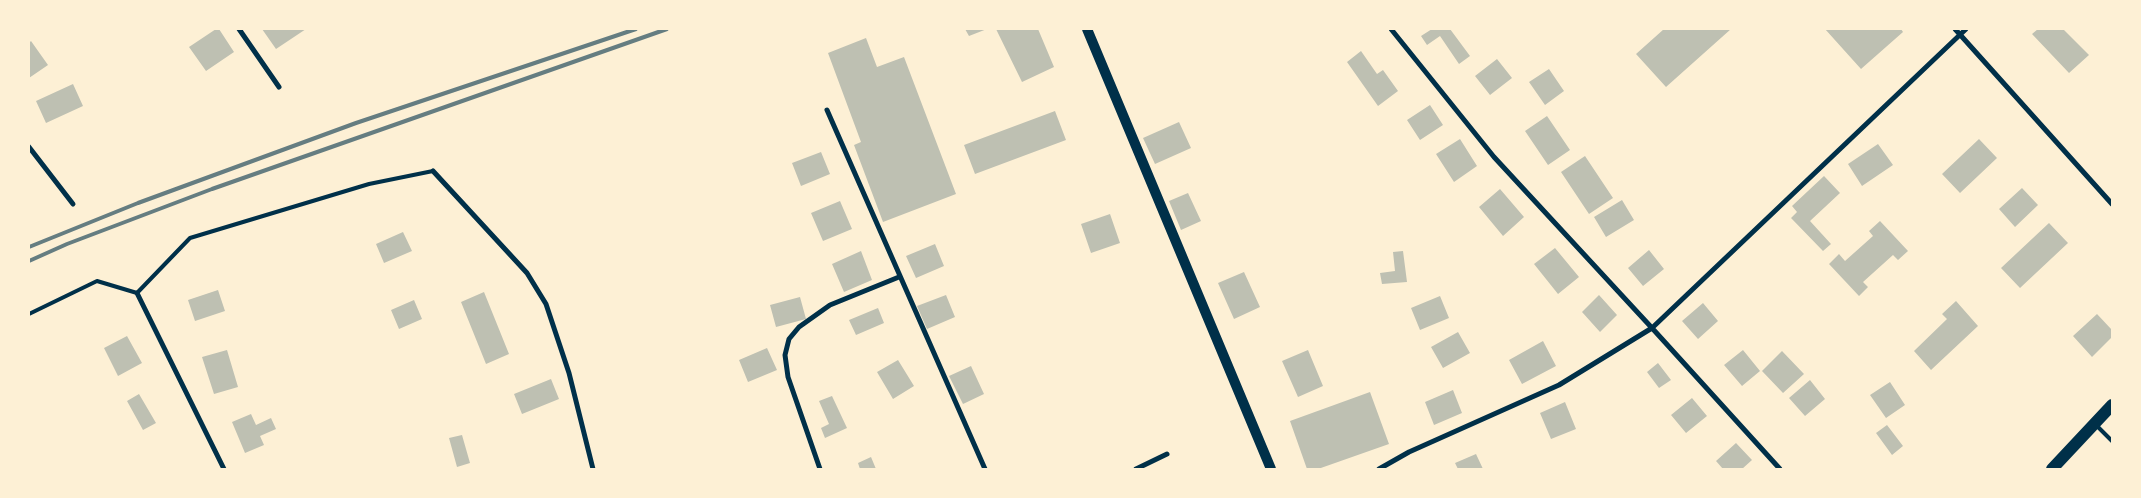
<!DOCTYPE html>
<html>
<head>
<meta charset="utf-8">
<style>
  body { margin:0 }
  #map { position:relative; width:2141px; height:498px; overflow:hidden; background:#fdf0d5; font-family:"Exo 2",sans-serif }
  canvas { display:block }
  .frame { position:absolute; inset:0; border:30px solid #fdf0d5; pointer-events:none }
</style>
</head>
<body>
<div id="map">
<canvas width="2141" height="498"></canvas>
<div class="frame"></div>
</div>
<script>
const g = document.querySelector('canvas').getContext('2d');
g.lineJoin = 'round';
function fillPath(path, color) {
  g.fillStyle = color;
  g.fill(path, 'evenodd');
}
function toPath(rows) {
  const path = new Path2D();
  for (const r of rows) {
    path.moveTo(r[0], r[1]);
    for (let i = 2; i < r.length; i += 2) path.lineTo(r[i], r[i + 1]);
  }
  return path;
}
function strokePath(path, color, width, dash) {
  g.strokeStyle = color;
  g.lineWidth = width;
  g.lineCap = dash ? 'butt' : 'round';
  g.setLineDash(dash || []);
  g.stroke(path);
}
const building = toPath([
  [216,29,219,29,234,52,206,71,189,47],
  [262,29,306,29,276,49],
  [965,29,987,29,969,36],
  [996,29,1038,29,1054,67,1022,82],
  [1432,29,1450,29,1470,56,1459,64,1440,36,1427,45,1421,36],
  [1664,29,1731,29,1666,87,1636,54],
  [1825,29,1901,29,1903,32,1861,69],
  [2038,29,2063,29,2089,55,2069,73,2032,34],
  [866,38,877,67,904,57,956,194,883,222,854,145,861,142,828,53],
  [31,41,48,65,29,78,29,43],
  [1361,51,1377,74,1383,70,1398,91,1378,106,1347,62],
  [1497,59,1512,78,1490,95,1475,76],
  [1549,69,1564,91,1545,105,1529,82],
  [73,84,83,106,46,123,36,101],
  [1430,105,1443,125,1420,140,1407,120],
  [1055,111,1066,140,975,174,964,145],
  [1547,116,1570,150,1548,165,1525,131],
  [1179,122,1191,148,1155,164,1143,138],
  [1460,139,1477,166,1454,182,1436,154],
  [1979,139,1997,158,1960,193,1942,174],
  [1878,144,1893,165,1862,186,1848,164],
  [821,152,830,174,801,186,792,163],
  [1585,156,1613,198,1589,214,1561,172],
  [1824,176,1840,193,1810,221,1831,244,1823,251,1791,218,1797,212,1792,206],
  [2022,188,2038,205,2015,227,1999,209],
  [1500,189,1524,217,1503,236,1479,207],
  [1188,193,1201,221,1181,230,1169,201],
  [1622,200,1634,220,1606,237,1594,217],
  [840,201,852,229,823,241,811,213],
  [1110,214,1120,243,1091,253,1081,224],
  [1880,221,1908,251,1898,260,1893,255,1863,282,1868,287,1859,296,1829,264,1839,254,1845,261,1873,236,1869,231],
  [2049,223,2068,243,2020,288,2001,268],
  [403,232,412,251,384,263,376,244],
  [935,244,944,266,916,278,906,256],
  [1555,248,1579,277,1558,294,1534,264],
  [1649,250,1664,269,1643,286,1628,268],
  [861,251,872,280,844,292,832,264],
  [1403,251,1407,282,1382,284,1380,273,1395,271,1393,252],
  [1244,272,1260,307,1234,319,1218,283],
  [218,290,225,311,195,321,188,300],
  [484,292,509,354,486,364,461,302],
  [946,295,955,317,927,329,917,306],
  [1599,295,1617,315,1600,332,1582,312],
  [1440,296,1449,318,1420,330,1411,308],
  [800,297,806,319,776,327,770,305],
  [414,300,422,319,399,329,391,310],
  [1956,301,1978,326,1931,370,1914,351,1947,319,1942,314],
  [1703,303,1718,321,1698,339,1682,321],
  [878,308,884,323,856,335,849,320],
  [2097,314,2112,330,2112,337,2092,357,2073,336],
  [1458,332,1470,353,1443,368,1431,347],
  [127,336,142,363,118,376,104,348],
  [1543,341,1556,366,1522,384,1509,360],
  [767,348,777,370,748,382,739,360],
  [227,350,238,387,214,394,202,357],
  [1308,350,1323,386,1298,397,1282,361],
  [1743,350,1760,371,1742,386,1724,365],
  [1782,351,1804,374,1783,393,1762,371],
  [898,360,914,386,893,399,877,372],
  [1658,363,1671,380,1659,388,1647,372],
  [971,366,984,394,963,404,949,376],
  [551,379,559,399,522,414,514,394],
  [1810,380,1825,399,1805,416,1789,398],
  [1890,382,1905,405,1886,418,1870,395],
  [1453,390,1462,413,1434,425,1425,402],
  [1370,392,1389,444,1318,469,1307,469,1290,421],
  [139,394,156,423,143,430,127,401],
  [832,396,847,428,825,438,821,428,829,424,819,401],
  [1692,398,1707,416,1686,433,1671,415],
  [1565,402,1576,429,1551,439,1540,413],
  [251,414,256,425,271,418,276,429,260,436,264,445,245,453,232,422],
  [1887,425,1903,446,1892,455,1876,433],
  [462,435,470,463,457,467,449,438],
  [1736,443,1752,460,1742,469,1723,469,1716,461],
  [1476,454,1483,469,1458,469,1455,463],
  [871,457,876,469,860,469,858,463]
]);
const service = toPath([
  [29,314,97,281,137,293,190,238,369,184,433,171],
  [2096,425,2112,441]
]);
const minor = toPath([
  [239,29,279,87],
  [1391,29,1494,157,1652,328,1780,469],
  [1955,29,2112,204],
  [827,110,985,469],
  [29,147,73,204],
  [433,171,527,273,546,304,569,373,593,469],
  [137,293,224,469],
  [820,469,788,377,785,355,789,339,799,327,830,305,899,277],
  [1136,469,1167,454],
  [1379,469,1409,452,1559,385,1652,328,1966,29]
]);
const secondary = toPath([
  [1087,29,1271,469]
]);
const primary = toPath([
  [2052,469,2112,405]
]);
const rail = toPath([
  [29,247,138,203,356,123,636,29],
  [29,261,67,244,212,189,667,29]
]);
fillPath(building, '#bec0b2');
strokePath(service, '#003049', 4);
strokePath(minor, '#003049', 5);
strokePath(secondary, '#003049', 10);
strokePath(primary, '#003049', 12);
strokePath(rail, '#657d81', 4);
</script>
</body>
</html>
